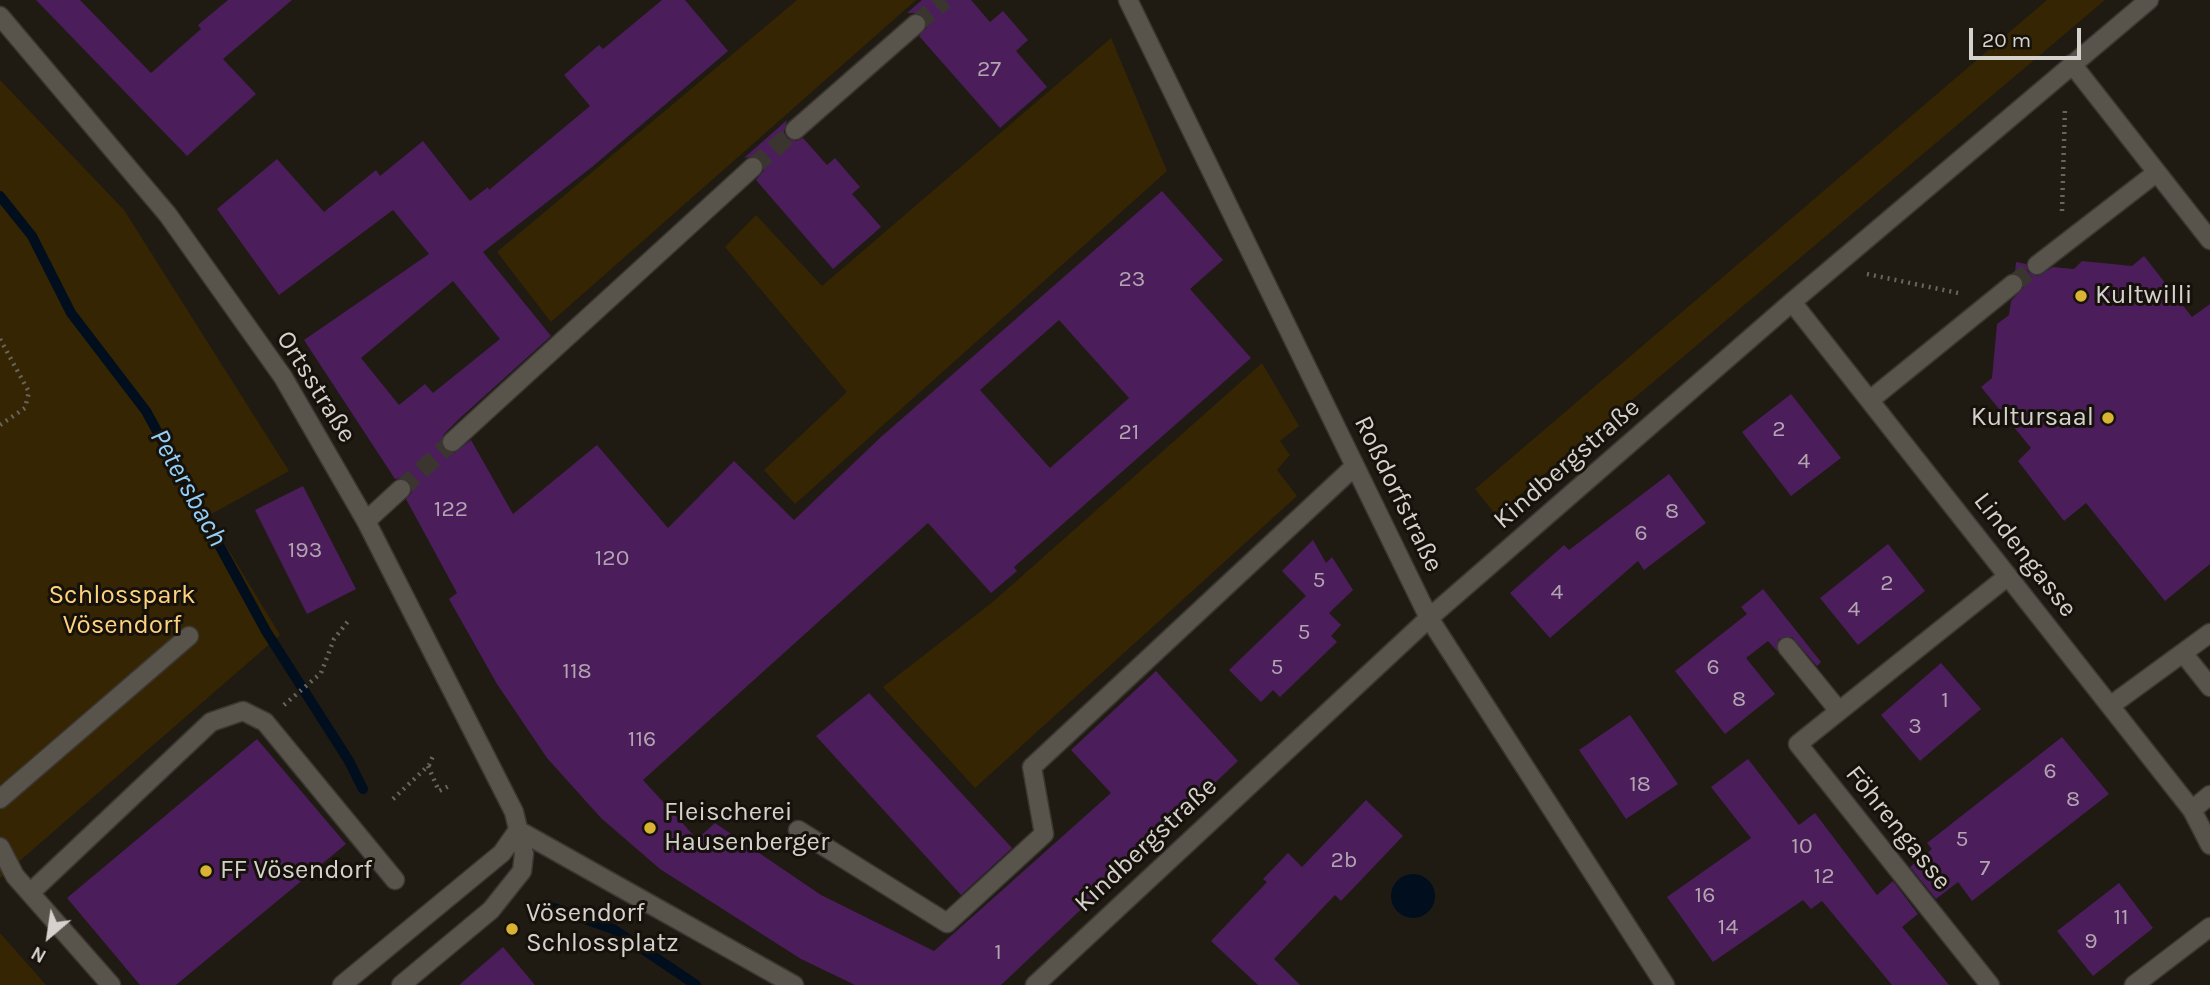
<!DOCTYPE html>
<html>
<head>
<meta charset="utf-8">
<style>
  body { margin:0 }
  #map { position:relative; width:2210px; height:985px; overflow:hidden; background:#1f1b13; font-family:Karla,sans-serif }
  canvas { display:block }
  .north { position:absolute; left:14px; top:901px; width:70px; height:70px; -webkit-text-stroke:5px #16120b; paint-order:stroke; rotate:209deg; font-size:19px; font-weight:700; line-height:28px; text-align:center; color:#d5d2cd }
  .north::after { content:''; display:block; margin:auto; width:24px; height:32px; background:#d5d2cd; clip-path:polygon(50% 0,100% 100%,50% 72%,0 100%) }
  .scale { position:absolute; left:1969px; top:28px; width:112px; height:32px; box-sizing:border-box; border:4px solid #d5d2cd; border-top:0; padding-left:9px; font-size:21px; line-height:24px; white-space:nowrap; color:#d5d2cd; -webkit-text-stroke:5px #16120b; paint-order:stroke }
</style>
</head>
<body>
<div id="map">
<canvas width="2210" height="985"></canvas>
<div class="north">N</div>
<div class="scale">20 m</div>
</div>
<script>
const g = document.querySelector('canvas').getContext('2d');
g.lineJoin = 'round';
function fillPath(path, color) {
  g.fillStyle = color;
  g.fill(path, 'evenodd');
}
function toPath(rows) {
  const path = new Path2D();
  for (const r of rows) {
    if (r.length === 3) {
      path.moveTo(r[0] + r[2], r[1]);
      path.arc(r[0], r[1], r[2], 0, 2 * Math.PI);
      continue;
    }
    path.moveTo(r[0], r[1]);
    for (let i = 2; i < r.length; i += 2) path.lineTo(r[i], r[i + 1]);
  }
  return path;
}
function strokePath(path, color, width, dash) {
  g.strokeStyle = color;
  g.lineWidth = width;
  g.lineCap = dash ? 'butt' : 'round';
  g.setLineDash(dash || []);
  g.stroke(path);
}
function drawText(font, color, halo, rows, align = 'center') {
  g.font = font + ' Karla,sans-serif';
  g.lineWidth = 6;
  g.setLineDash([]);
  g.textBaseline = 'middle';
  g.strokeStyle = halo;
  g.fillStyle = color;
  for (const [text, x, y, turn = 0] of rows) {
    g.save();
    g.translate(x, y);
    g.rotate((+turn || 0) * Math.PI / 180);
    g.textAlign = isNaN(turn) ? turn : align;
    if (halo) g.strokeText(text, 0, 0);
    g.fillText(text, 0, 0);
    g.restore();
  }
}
const green = toPath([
  [797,0,916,0,551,322,497,252],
  [2047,0,2105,0,1496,515,1475,489],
  [1111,38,1167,171,795,504,764,470,847,392,725,247,756,215,822,286],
  [0,80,124,210,289,471,208,516,280,635,0,878],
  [1262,363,1299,426,1280,441,1290,455,1277,470,1297,496,975,788,883,687,994,601],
  [0,933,46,985,0,985]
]);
const water = toPath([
  [1413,896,22]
]);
const stream = toPath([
  [0,196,32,236,71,313,146,411,266,631,349,761,363,789],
  [554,908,613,929,696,985]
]);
const building = toPath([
  [36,0,80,0,151,73,201,29,198,25,228,0,292,0,223,59,256,94,187,156],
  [662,0,685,0,728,51,592,167,483,252,551,336,459,419,444,434,441,444,444,450,454,453,471,440,513,514,597,445,668,528,734,461,794,520,881,437,1162,191,1223,260,1190,289,1251,358,1014,567,1017,571,991,593,928,523,643,780,697,839,715,823,821,895,934,951,1111,793,1071,750,1156,671,1238,761,1001,985,855,985,801,959,660,869,601,818,547,758,497,684,449,599,457,593,406,499,412,492,410,482,404,478,395,479,304,340,429,254,393,210,279,295,217,209,277,159,324,212,376,170,380,176,423,141,470,201,488,187,489,190,590,106,564,75,599,45,603,49],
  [453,281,500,339,433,393,425,384,399,405,361,358],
  [1059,320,1129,398,1050,468,980,390],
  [922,0,971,0,990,22,1003,11,1028,40,1016,51,1047,87,1000,128,919,36,927,27,925,17,919,13,907,13],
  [787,120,784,132,787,138,797,141,803,138,827,165,835,158,860,187,852,194,881,227,833,269,756,180,764,170,762,160,756,156,744,158],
  [2144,256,2192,317,2210,304,2210,564,2165,601,2086,503,2064,521,2018,461,2031,448,1981,387,1992,378,1997,324,2009,315,2011,301,2024,287,2022,277,2015,273,2016,262,2026,264,2028,272,2038,276,2053,267,2074,269,2082,261,2132,266],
  [1791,394,1841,458,1791,496,1742,432],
  [1669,474,1706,523,1644,570,1638,561,1550,638,1510,593,1564,545,1569,550],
  [303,486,356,589,307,614,255,510],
  [1313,540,1326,563,1332,557,1353,590,1329,613,1341,625,1331,636,1337,642,1280,697,1273,690,1261,702,1229,670,1306,596,1282,571],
  [1888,544,1925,591,1858,645,1820,598],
  [1763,589,1821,662,1817,666,1792,637,1779,639,1777,651,1768,641,1746,658,1775,694,1725,734,1675,671,1747,614,1741,607],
  [1941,663,1981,709,1920,761,1881,715],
  [869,693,1012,848,961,895,816,736],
  [1630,715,1678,784,1626,819,1579,750],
  [2062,737,2109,794,1972,901,1958,882,1936,899,1910,867,1932,849,1927,843],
  [257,739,346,844,176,985,140,985,67,898],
  [1748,759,1799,825,1815,813,1877,895,1893,881,1918,914,1902,927,1949,985,1892,985,1822,901,1811,909,1803,900,1713,962,1667,897,1751,838,1711,787],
  [1366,800,1403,836,1341,901,1335,895,1274,959,1300,985,1258,985,1211,941,1267,882,1263,879,1288,853,1302,867],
  [2119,883,2153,928,2093,976,2057,931],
  [503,947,535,985,459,985]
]);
const minorTunnel = toPath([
  [916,24,945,0],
  [753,167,795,130],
  [2013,284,2037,265],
  [401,489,452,442]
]);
const path = toPath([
  [2062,211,2065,108],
  [1867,274,1958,293],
  [0,339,29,392,25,408,0,425],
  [284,705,321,673,334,639,349,620],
  [428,766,439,791,451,785],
  [393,799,429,765,433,756]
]);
const minor = toPath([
  [1128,0,1429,618,1665,985],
  [0,16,168,215,283,377,366,521,514,812,524,854,522,871,491,910,401,985],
  [2072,64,2210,240],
  [795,130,916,24],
  [2037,265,2156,173],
  [1792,302,2192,810,2210,845],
  [1870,400,2013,284],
  [452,442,753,167],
  [366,521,401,489],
  [1787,647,1839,711],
  [2183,653,2210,687],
  [2110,706,2210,633],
  [0,799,189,636],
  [2192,810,2210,795],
  [518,830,794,985],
  [798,830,947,923,1044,834,1032,767,1355,466],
  [0,847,15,876,111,985],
  [30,893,211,722,243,711,265,722,395,880],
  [342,985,502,853,518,830],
  [1035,985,1429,618,1792,302,2149,0],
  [1990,985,1798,744,2008,576],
  [2134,985,2210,927]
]);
const markers = [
  [2081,296,7,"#d9b334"],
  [2108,418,7,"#d9b334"],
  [650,828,7,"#d9b334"],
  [206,871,7,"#d9b334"],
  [512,929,7,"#d9b334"]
];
const numberNames = [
  ["27",989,69],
  ["23",1132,279],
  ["2",1779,429],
  ["21",1129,432],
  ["4",1804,461],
  ["122",451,509],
  ["8",1672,511],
  ["6",1641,533],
  ["193",305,550],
  ["120",612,558],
  ["5",1319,580],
  ["2",1887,583],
  ["4",1557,592],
  ["4",1854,609],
  ["5",1304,632],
  ["5",1277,667],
  ["6",1713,667],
  ["118",577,671],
  ["8",1739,699],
  ["1",1945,700],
  ["3",1915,726],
  ["116",642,739],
  ["6",2050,771],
  ["18",1640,784],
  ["8",2073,799],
  ["5",1962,839],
  ["10",1802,846],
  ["2b",1344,860],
  ["7",1985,868],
  ["12",1824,876],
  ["16",1705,895],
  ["11",2121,917],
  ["14",1728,927],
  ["9",2091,941],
  ["1",998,952]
];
const poiNames = [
  ["Kultwilli",2095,296],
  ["Kultursaal",2094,418,"right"],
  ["Fleischerei",664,813],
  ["Hausenberger",664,843],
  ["FF Vösendorf",220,871],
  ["Vösendorf",526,914],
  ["Schlossplatz",526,944]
];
const streetNames = [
  ["Ortsstraße",316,387,58],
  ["Kindbergstraße",1567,464,-41],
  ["Roßdorfstraße",1398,494,64],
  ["Lindengasse",2025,555,52],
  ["Föhrengasse",1898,828,51],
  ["Kindbergstraße",1146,845,-43]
];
const parkNames = [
  ["Schlosspark",122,596],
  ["Vösendorf",122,626]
];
const waterNames = [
  ["Petersbach",188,488,61]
];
fillPath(green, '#352503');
fillPath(water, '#000e1d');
strokePath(stream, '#000e1d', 10);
fillPath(building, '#4b1d5b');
strokePath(minorTunnel, '#3a362f', 18, [18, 9]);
strokePath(minor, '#3a3733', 21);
strokePath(path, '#68645e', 4.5, [2, 5]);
strokePath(minor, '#59544b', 18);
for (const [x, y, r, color] of markers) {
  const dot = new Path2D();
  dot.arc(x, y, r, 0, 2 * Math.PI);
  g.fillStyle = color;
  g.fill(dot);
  strokePath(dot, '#16120b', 2.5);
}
drawText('23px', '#b2a5b0', null, numberNames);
drawText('26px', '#d5d2cd', '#16120b', poiNames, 'left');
drawText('26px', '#d5d2cd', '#16120b', streetNames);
drawText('26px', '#fed27e', '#16120b', parkNames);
drawText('italic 28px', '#92cff9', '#16120b', waterNames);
</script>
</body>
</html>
